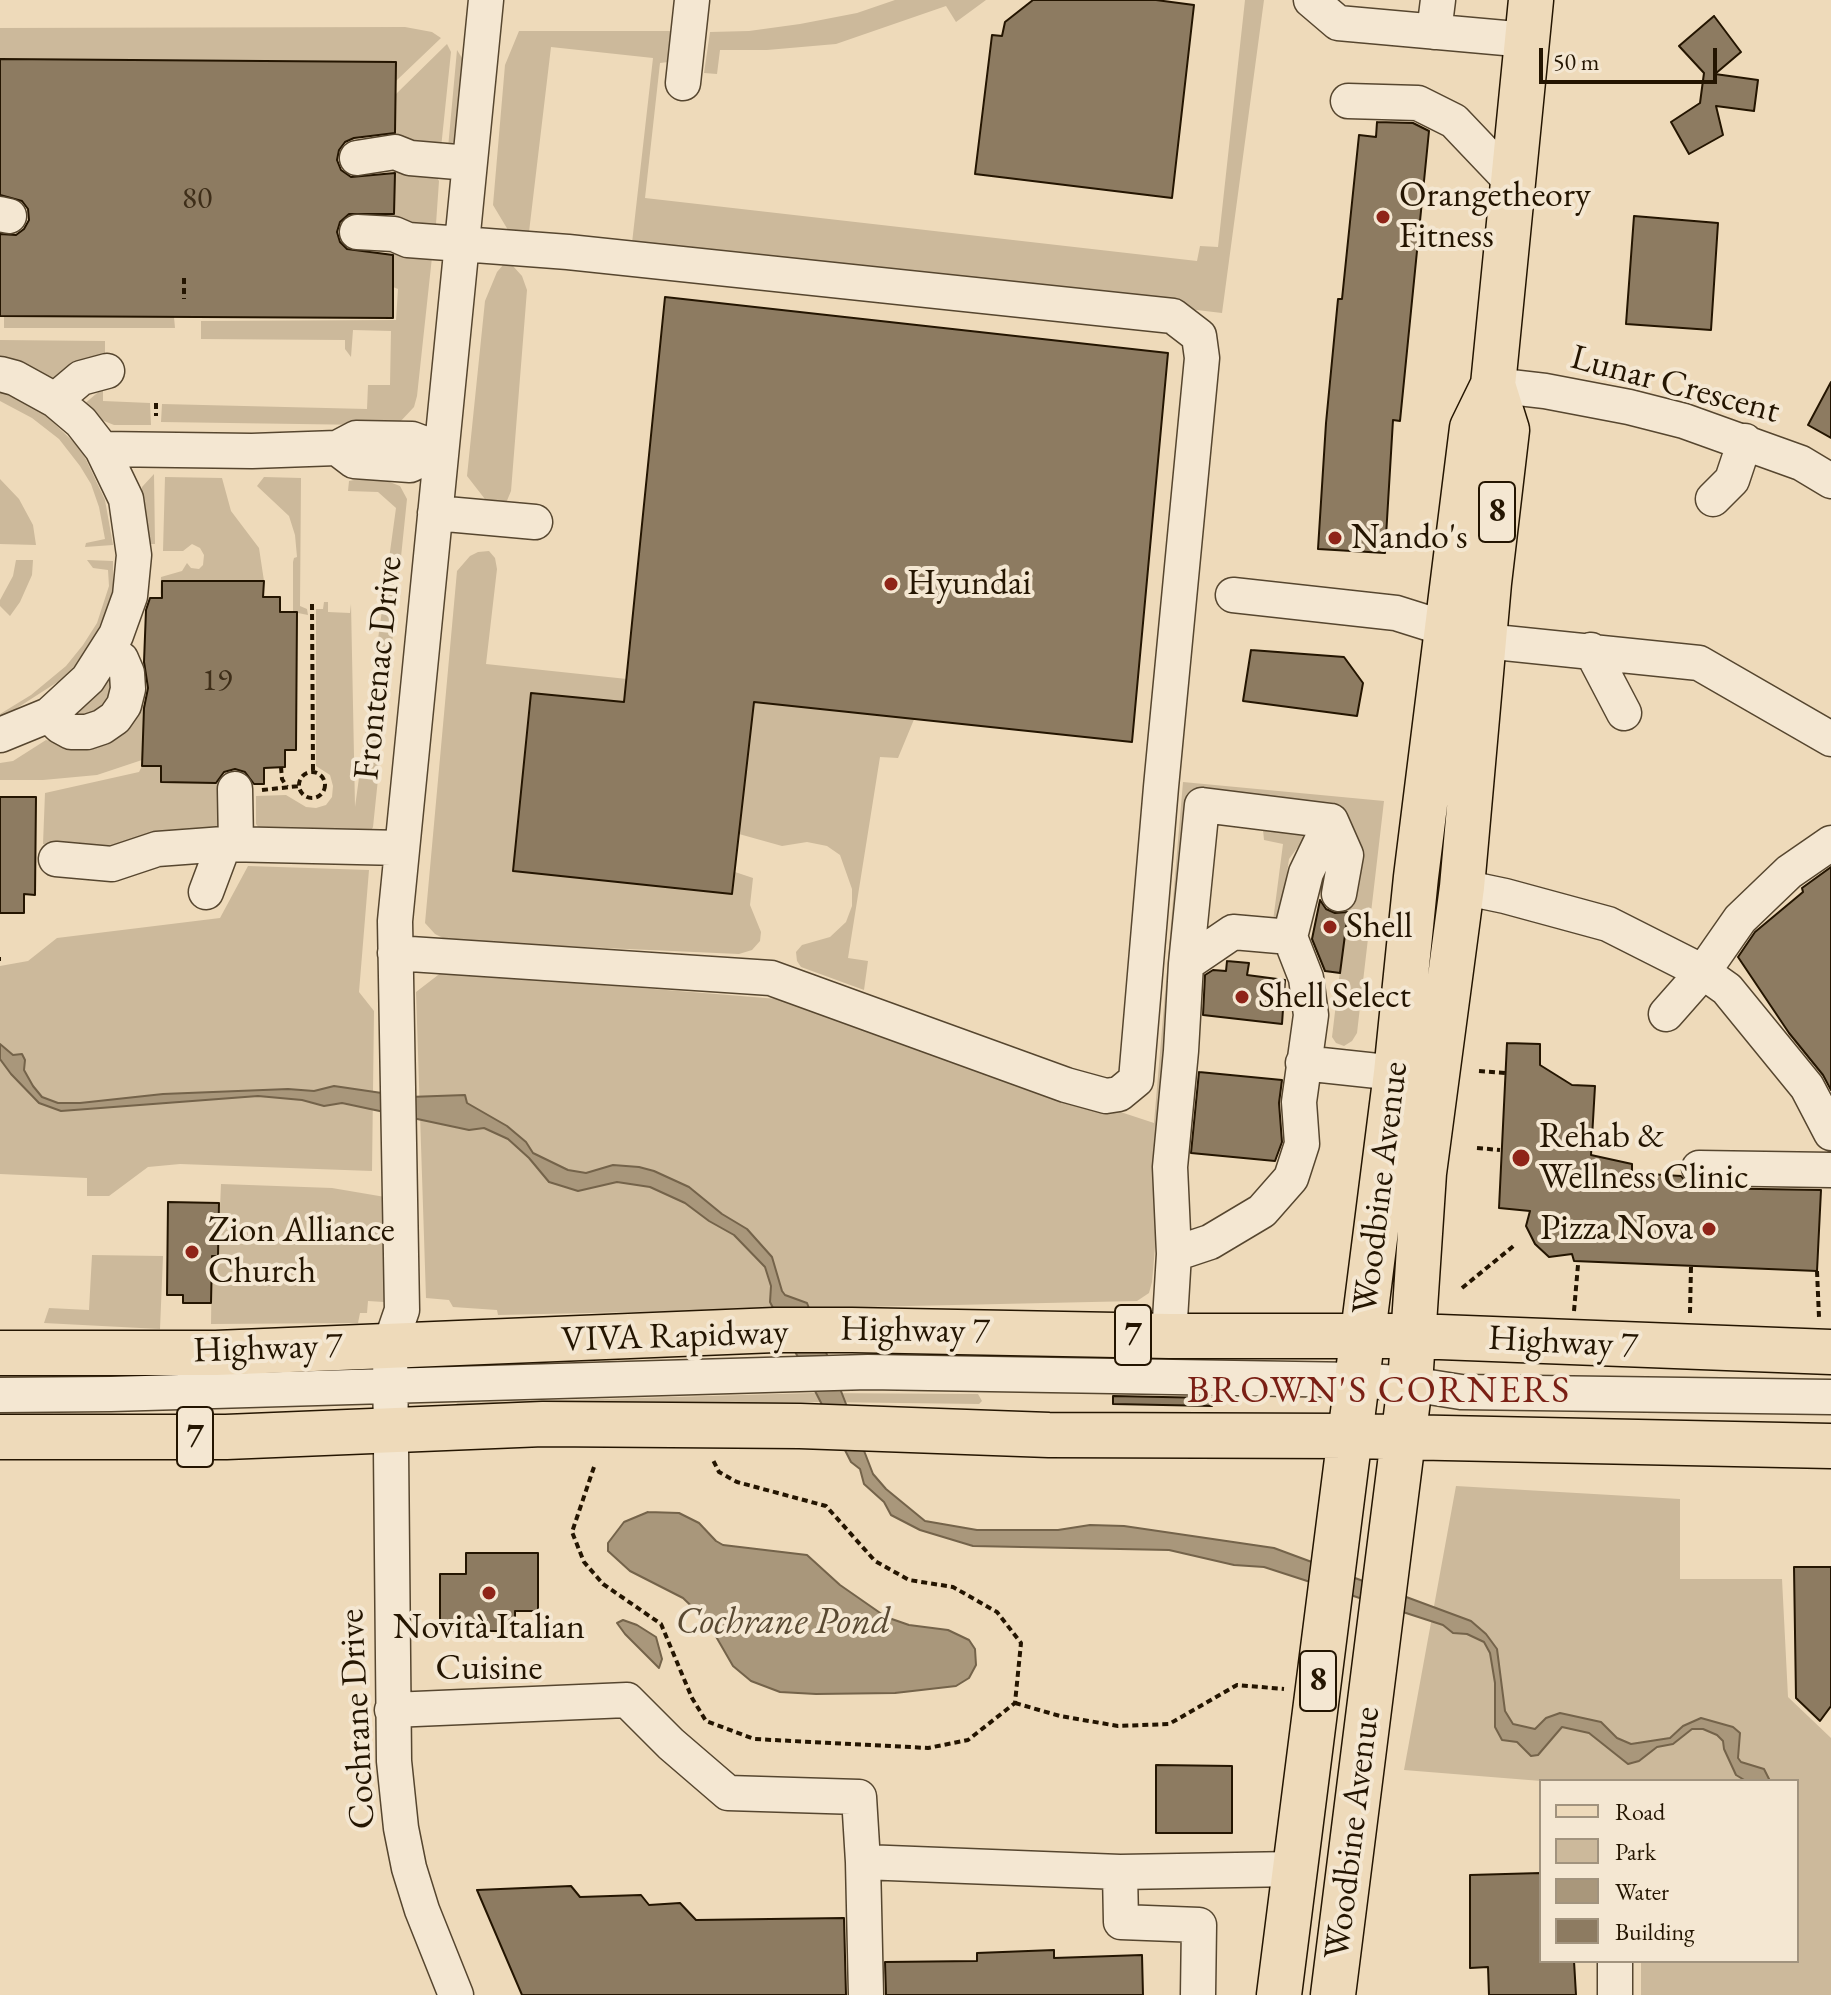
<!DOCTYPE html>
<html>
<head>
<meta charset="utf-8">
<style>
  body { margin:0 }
  #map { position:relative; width:1831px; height:1995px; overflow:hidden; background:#eedaba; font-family:"EB Garamond",serif }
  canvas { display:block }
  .legend { position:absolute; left:1539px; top:1779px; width:260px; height:184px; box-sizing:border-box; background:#f4e7d2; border:2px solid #a1937e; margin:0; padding:10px 14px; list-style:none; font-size:24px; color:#241501 }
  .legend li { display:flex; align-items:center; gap:16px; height:40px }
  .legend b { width:40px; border:2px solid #a1937e }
  .scale { position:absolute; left:1539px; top:48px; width:178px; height:36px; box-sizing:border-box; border:4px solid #241501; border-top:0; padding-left:10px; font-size:24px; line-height:28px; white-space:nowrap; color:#241501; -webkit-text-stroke:6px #f4e7d2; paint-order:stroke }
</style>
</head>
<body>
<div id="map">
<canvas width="1831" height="1995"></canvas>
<ul class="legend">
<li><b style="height:10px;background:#eedaba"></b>Road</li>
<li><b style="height:22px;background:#ccb99b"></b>Park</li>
<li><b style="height:22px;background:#a9977b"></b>Water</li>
<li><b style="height:22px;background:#8d7b61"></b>Building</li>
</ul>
<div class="scale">50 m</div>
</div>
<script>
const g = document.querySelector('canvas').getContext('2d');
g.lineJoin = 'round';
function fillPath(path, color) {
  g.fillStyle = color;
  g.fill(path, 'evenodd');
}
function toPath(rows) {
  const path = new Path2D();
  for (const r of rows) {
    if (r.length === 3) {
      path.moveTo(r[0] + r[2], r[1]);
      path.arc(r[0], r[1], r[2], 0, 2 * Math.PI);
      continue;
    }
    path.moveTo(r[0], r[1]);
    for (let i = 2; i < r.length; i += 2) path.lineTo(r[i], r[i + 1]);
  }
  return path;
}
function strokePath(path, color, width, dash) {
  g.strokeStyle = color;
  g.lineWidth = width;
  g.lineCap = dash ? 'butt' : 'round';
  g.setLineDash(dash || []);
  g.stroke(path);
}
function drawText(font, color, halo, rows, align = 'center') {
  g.font = font + ' "EB Garamond",serif';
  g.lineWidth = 8;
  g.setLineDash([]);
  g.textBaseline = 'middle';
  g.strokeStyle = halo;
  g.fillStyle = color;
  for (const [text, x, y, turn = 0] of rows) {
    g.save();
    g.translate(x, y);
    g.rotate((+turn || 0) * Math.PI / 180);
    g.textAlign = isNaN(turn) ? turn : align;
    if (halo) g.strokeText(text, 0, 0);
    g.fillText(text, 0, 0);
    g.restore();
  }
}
const green = toPath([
  [895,0,986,0,956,22,946,6,836,44,767,50,720,50,717,74,704,73,710,32,749,31,800,24,857,13],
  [1245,0,1264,0,1222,313,632,243,653,58,551,47,529,232,524,234,508,230,493,205,505,65,519,31,680,31,677,61,660,63,645,198,1197,261,1200,246,1218,247],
  [405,27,432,32,441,38,396,81,396,62,0,59,0,28],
  [447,44,451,52,441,148,395,144,396,94],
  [457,50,462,58,463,68,455,148,448,148],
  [395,170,436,176,439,181,436,224,431,229,394,229],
  [393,253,432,257,417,396,414,407,399,423,368,425,161,422,162,404,367,409,368,385,390,385,391,331,353,330,351,357,345,349,345,340,201,339,201,321,396,320,398,289,393,287],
  [503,265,513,266,522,276,527,290,511,491,506,503,488,503,467,476,485,301,497,272],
  [4,316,174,317,175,328,4,328],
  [0,340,105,341,105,362,72,362,55,381,0,358],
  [103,388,103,401,150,403,151,425,114,425,94,417,83,405],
  [0,391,41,411,81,449,105,500,113,545,85,547,86,543,105,539,99,507,91,484,80,466,59,439,32,418,0,401],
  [154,474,155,544,150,544,141,496,142,487],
  [165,477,222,478,231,511,259,548,264,581,163,581,160,598,161,577,182,571,187,563,191,568,199,569,203,565,204,555,200,548,192,544,183,551,163,551],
  [264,477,301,478,300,606,307,609,308,615,293,612,293,562,294,558,297,557,295,535,289,516,257,486],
  [370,477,382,479,400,486,407,499,373,827,371,831,260,829,256,824,256,796,286,795,306,807,316,808,326,805,332,797,333,786,330,775,316,766,316,609,323,609,324,602,328,602,328,612,350,613,351,604,355,807,396,508,378,492,348,491,349,481],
  [0,479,19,499,33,525,36,545,0,544],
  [489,551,495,558,497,569,486,664,627,679,636,704,531,693,513,870,732,894,735,872,753,878,750,905,761,932,760,941,752,950,739,954,449,941,435,934,425,923,457,571,470,556,478,552],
  [16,560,33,560,32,575,20,602,10,616,0,606,0,600,13,576],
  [87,560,113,561,113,588,109,604,92,643,81,660,59,681,0,719,0,714,31,695,66,666,83,645,97,623,109,586,108,570,93,568],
  [114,669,111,702,92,715,80,716,73,712],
  [740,701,915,717,898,758,880,757,848,958,868,961,864,990,801,967,797,961,796,952,802,945,830,937,846,922,852,906,852,889,840,855,827,846,807,842,782,846,739,834],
  [140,705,144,705,142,760,97,775,43,780,0,780,0,763,13,761,46,740,79,748,107,745,125,731],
  [142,766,161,766,161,782,218,783,220,831,145,834,121,845,109,847,43,844,45,793,139,772],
  [1183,782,1384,801,1357,1033,1352,1041,1344,1046,1336,1043,1332,1037,1349,895,1354,834,1192,822,1152,1282,1149,1293,1137,1301,498,1315,497,1310,453,1307,449,1300,426,1298,416,992,442,972,778,999,1154,1123],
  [1267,825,1307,835,1289,859,1281,915,1279,919,1273,921,1283,844,1264,840,1263,830],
  [248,866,369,870,359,992,374,1011,372,1171,180,1164,148,1167,109,1196,87,1196,87,1178,0,1174,0,966,28,961,57,938,220,918],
  [221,1184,332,1188,385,1197,384,1302,368,1301,367,1313,360,1313,358,1323,211,1324,212,1256,218,1256],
  [92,1255,163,1256,160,1329,44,1323,49,1308,89,1310],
  [814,1393,978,1394,982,1401,979,1404,821,1402,454,1407,457,1403,529,1401],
  [1456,1486,1680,1499,1680,1579,1782,1579,1788,1697,1831,1738,1831,1995,1641,1995,1641,1961,1797,1961,1797,1781,1541,1781,1404,1770]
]);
const water = toPath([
  [0,1044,13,1055,22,1054,25,1060,24,1070,33,1086,42,1097,58,1103,80,1103,163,1094,288,1089,314,1091,334,1086,409,1097,465,1095,467,1103,507,1126,526,1142,533,1153,568,1170,586,1173,613,1165,639,1167,654,1171,689,1187,722,1214,747,1229,772,1257,782,1291,785,1295,807,1303,873,1474,886,1489,925,1521,977,1530,1058,1530,1090,1525,1124,1526,1274,1548,1471,1621,1486,1634,1497,1649,1505,1711,1513,1724,1535,1729,1546,1718,1560,1713,1601,1722,1617,1738,1631,1744,1670,1738,1683,1726,1701,1718,1733,1727,1740,1733,1738,1758,1741,1762,1764,1769,1770,1781,1746,1781,1736,1775,1724,1749,1723,1741,1717,1735,1703,1729,1692,1729,1673,1744,1657,1747,1639,1761,1628,1764,1589,1733,1562,1727,1538,1755,1531,1756,1517,1742,1502,1740,1495,1727,1495,1683,1490,1653,1484,1642,1467,1634,1453,1633,1443,1625,1264,1567,1234,1565,1169,1550,973,1546,920,1530,891,1515,884,1502,864,1484,860,1469,851,1462,770,1302,771,1286,765,1267,734,1235,709,1221,685,1203,650,1187,617,1182,578,1191,549,1182,529,1158,508,1139,484,1128,469,1130,342,1103,324,1106,302,1100,258,1096,61,1111,39,1103,11,1074,0,1059,0,1044],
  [648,1512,679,1513,699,1523,716,1541,723,1545,807,1555,840,1585,886,1617,909,1625,948,1630,969,1640,975,1649,976,1665,969,1678,956,1686,895,1693,816,1694,780,1692,751,1681,733,1666,707,1621,683,1598,630,1571,608,1551,608,1543,624,1522,648,1512],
  [623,1620,637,1625,656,1637,662,1659,659,1668,625,1634,617,1623,623,1620]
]);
const building = toPath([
  [1033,0,1156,0,1194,5,1172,198,975,174,992,35,1002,36,1005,22,1033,0],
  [1714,16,1741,52,1715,74,1758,80,1754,111,1716,106,1723,135,1689,154,1671,122,1700,103,1704,73,1679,46,1714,16],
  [0,59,396,62,395,133,354,138,345,142,339,150,337,160,341,170,351,177,395,173,394,214,349,214,340,222,337,232,340,242,347,249,393,255,393,318,0,316,0,234,16,235,24,229,29,220,28,209,22,201,0,195,0,59],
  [1377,122,1413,123,1429,131,1400,421,1393,420,1385,553,1318,549,1326,423,1338,299,1342,299,1359,135,1376,137,1377,122],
  [1634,216,1718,223,1711,330,1626,324,1634,216],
  [665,297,1168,353,1132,742,754,702,732,894,513,871,531,693,624,702,665,297],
  [1831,382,1831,438,1808,425,1831,382],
  [162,581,264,581,263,597,280,597,280,612,297,612,296,750,285,750,285,767,264,768,264,784,254,784,245,772,235,769,224,772,216,783,161,782,161,766,142,766,144,708,148,688,144,662,146,610,150,598,162,598,162,581],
  [1251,650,1344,657,1363,683,1357,716,1243,701,1251,650],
  [0,797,36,797,35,895,24,894,24,913,0,913,0,797],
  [1831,867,1831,1090,1823,1075,1789,1033,1738,957,1755,932,1803,892,1802,888,1831,867],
  [1320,900,1326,909,1335,913,1348,912,1340,973,1325,971,1312,939,1320,900],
  [1227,961,1249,963,1247,975,1285,980,1282,1024,1203,1015,1205,975,1213,970,1226,971,1227,961],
  [1507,1043,1540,1044,1540,1065,1572,1085,1595,1086,1591,1155,1632,1164,1632,1173,1681,1176,1688,1185,1699,1188,1821,1190,1817,1271,1574,1261,1572,1254,1549,1257,1535,1244,1526,1226,1530,1211,1499,1208,1507,1043],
  [1199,1072,1282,1080,1279,1103,1282,1142,1275,1161,1191,1153,1199,1072],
  [168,1202,219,1203,218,1256,212,1256,211,1303,183,1303,183,1295,167,1295,168,1202],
  [1113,1396,1212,1398,1212,1406,1113,1404,1113,1396],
  [466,1553,538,1553,538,1611,515,1611,515,1631,440,1631,440,1574,466,1574,466,1553],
  [1794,1567,1831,1567,1831,1706,1820,1721,1796,1698,1794,1567],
  [1156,1765,1232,1766,1232,1833,1156,1833,1156,1765],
  [1541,1873,1541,1961,1574,1961,1576,1995,1489,1995,1488,1967,1470,1968,1470,1875,1541,1873],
  [571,1886,580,1897,641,1895,649,1905,680,1903,696,1920,844,1918,846,1995,522,1995,477,1890,571,1886],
  [1054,1950,1054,1958,1142,1955,1143,1995,886,1995,885,1962,977,1961,977,1953,1054,1950]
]);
const path = toPath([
  [184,278,184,299],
  [156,403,156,416],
  [312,604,313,772],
  [281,767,282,779,287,787],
  [312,785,13],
  [262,790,300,786],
  [0,959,1,959],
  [1479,1071,1505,1073],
  [1477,1148,1500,1150],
  [1817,1271,1819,1317],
  [1462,1288,1516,1244],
  [1574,1311,1578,1265],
  [1690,1313,1691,1267],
  [594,1467,572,1532,584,1562,603,1584,661,1624,692,1698,706,1721,754,1739,928,1748,968,1740,1015,1703,1021,1643,997,1612,953,1587,909,1580,875,1561,826,1506,737,1482,719,1472,713,1460],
  [1015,1703,1060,1716,1118,1726,1169,1724,1237,1685,1284,1689]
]);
const minor = toPath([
  [1311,0,1338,23,1527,40],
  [1434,32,1438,0],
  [683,83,692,0],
  [1348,101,1418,103,1454,121,1513,183],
  [357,158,395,152,410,158,469,163],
  [0,214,9,216],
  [357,232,394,234,408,240,568,252,1173,316,1199,336,1202,358,1161,787,1136,1080,1119,1094,1106,1096,1066,1085,771,978,395,953],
  [0,374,15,378,55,400,81,422,102,449,126,499,134,555,130,596,116,635,88,679,49,715,0,735],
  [1493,385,1545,391,1629,407,1684,421,1801,463,1831,481],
  [55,400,81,378,107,371],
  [337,448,354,461,410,465,441,450],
  [102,449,252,451,337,448,356,438,412,439,441,450],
  [1713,499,1732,480,1745,441],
  [435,513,535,522],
  [1233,595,1396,613,1485,641,1699,663,1831,739],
  [1591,650,1624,713],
  [49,715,60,726,71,732,87,732,102,727,115,718,124,705,128,689,127,673,121,659,108,651],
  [235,789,236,844],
  [1331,821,1346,855,1339,894],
  [56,859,112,864,157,849,224,844,402,848],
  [1462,887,1505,896,1608,924,1703,972,1727,989,1807,1087,1831,1133],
  [206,892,224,844],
  [1186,964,1233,932,1290,937],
  [1666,1014,1703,972,1740,919,1789,872,1831,843],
  [1303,1063,1396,1073],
  [1699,1168,1831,1170],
  [1169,1336,1174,1254,1170,1167,1181,1051,1186,964,1202,805,1331,821,1306,873,1290,937,1306,978,1311,1015,1299,1102,1302,1144,1291,1178,1262,1211,1210,1242,1174,1254],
  [0,1395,111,1394,868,1372,1356,1380,1410,1384,1461,1392,1831,1397],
  [392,1710,627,1700,671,1744,728,1793,859,1797,863,1862],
  [1120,1872,1121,1922,1199,1925,1198,1995],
  [1615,1961,1615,1995],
  [456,1995,422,1910,409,1868,401,1828,394,1761,390,1345,402,1310,395,921,486,0],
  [866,1995,863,1862,1120,1872,1295,1869]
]);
const major = toPath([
  [0,1353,216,1353,775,1330,852,1330,1169,1336,1414,1336,1831,1352],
  [0,1437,226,1437,543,1424,800,1426,1049,1435,1349,1436,1831,1446],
  [1279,1995,1396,1073,1416,877,1472,428,1493,385,1531,0],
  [1333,1995,1410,1384,1424,1173,1462,887,1489,583,1507,430,1493,385]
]);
const markers = [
  [1383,217,8,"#8f2418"],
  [1335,538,8,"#8f2418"],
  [891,584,8,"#8f2418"],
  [1330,927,8,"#8f2418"],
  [1242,997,8,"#8f2418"],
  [1521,1158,10,"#8f2418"],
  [1709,1229,8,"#8f2418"],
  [192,1252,8,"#8f2418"],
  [489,1593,8,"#8f2418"]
];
const numberNames = [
  ["80",197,199],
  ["19",217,681]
];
const shields = [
  [1497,512,36],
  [1133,1335,36],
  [195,1437,36],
  [1318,1681,36]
];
const shieldNames = [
  ["8",1497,512],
  ["7",1133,1335],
  ["7",195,1437],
  ["8",1318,1681]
];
const poiNames = [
  ["Orangetheory",1399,196],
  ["Fitness",1399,237],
  ["Nando's",1351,538],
  ["Hyundai",907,584],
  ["Shell",1346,927],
  ["Shell Select",1258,997],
  ["Rehab &",1539,1137],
  ["Wellness Clinic",1539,1178],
  ["Pizza Nova",1693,1229,"right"],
  ["Zion Alliance",208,1231],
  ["Church",208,1272],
  ["Novità Italian",489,1628,"center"],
  ["Cuisine",489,1669,"center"]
];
const streetNames = [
  ["Lunar Crescent",1675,385,15],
  ["Frontenac Drive",379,668,-84],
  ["Woodbine Avenue",1381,1188,-83],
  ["Highway 7",915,1331,1],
  ["VIVA Rapidway",675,1337,-2],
  ["Highway 7",1563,1343,3],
  ["Highway 7",268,1349,-2],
  ["Cochrane Drive",358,1719,-93],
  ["Woodbine Avenue",1353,1833,-83]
];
const neighbourhoodNames = [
  ["BROWN'S CORNERS",1379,1392]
];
const waterNames = [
  ["Cochrane Pond",783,1623]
];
fillPath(green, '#ccb99b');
fillPath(water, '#a9977b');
strokePath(water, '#74634a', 2);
fillPath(building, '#8d7b61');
strokePath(building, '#241501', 2);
strokePath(minor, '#56462f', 37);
strokePath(major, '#241501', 47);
strokePath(path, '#241501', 4, [6, 4]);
strokePath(minor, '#f4e7d2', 34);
strokePath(major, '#eedaba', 44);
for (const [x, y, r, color] of markers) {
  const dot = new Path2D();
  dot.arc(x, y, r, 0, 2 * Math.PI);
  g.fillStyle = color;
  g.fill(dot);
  strokePath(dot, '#f4e7d2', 3);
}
drawText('32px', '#3e2e19', null, numberNames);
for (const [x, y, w] of shields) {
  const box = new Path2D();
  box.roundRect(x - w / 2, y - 30, w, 60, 6);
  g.fillStyle = '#f4e7d2';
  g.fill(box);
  strokePath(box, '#241501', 2);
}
drawText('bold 34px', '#241501', null, shieldNames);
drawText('36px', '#241501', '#f4e7d2', poiNames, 'left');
drawText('36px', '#241501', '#f4e7d2', streetNames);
g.letterSpacing = '2px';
drawText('38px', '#7a1f14', '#f4e7d2', neighbourhoodNames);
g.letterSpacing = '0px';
drawText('italic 38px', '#594932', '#f4e7d2', waterNames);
</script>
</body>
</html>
